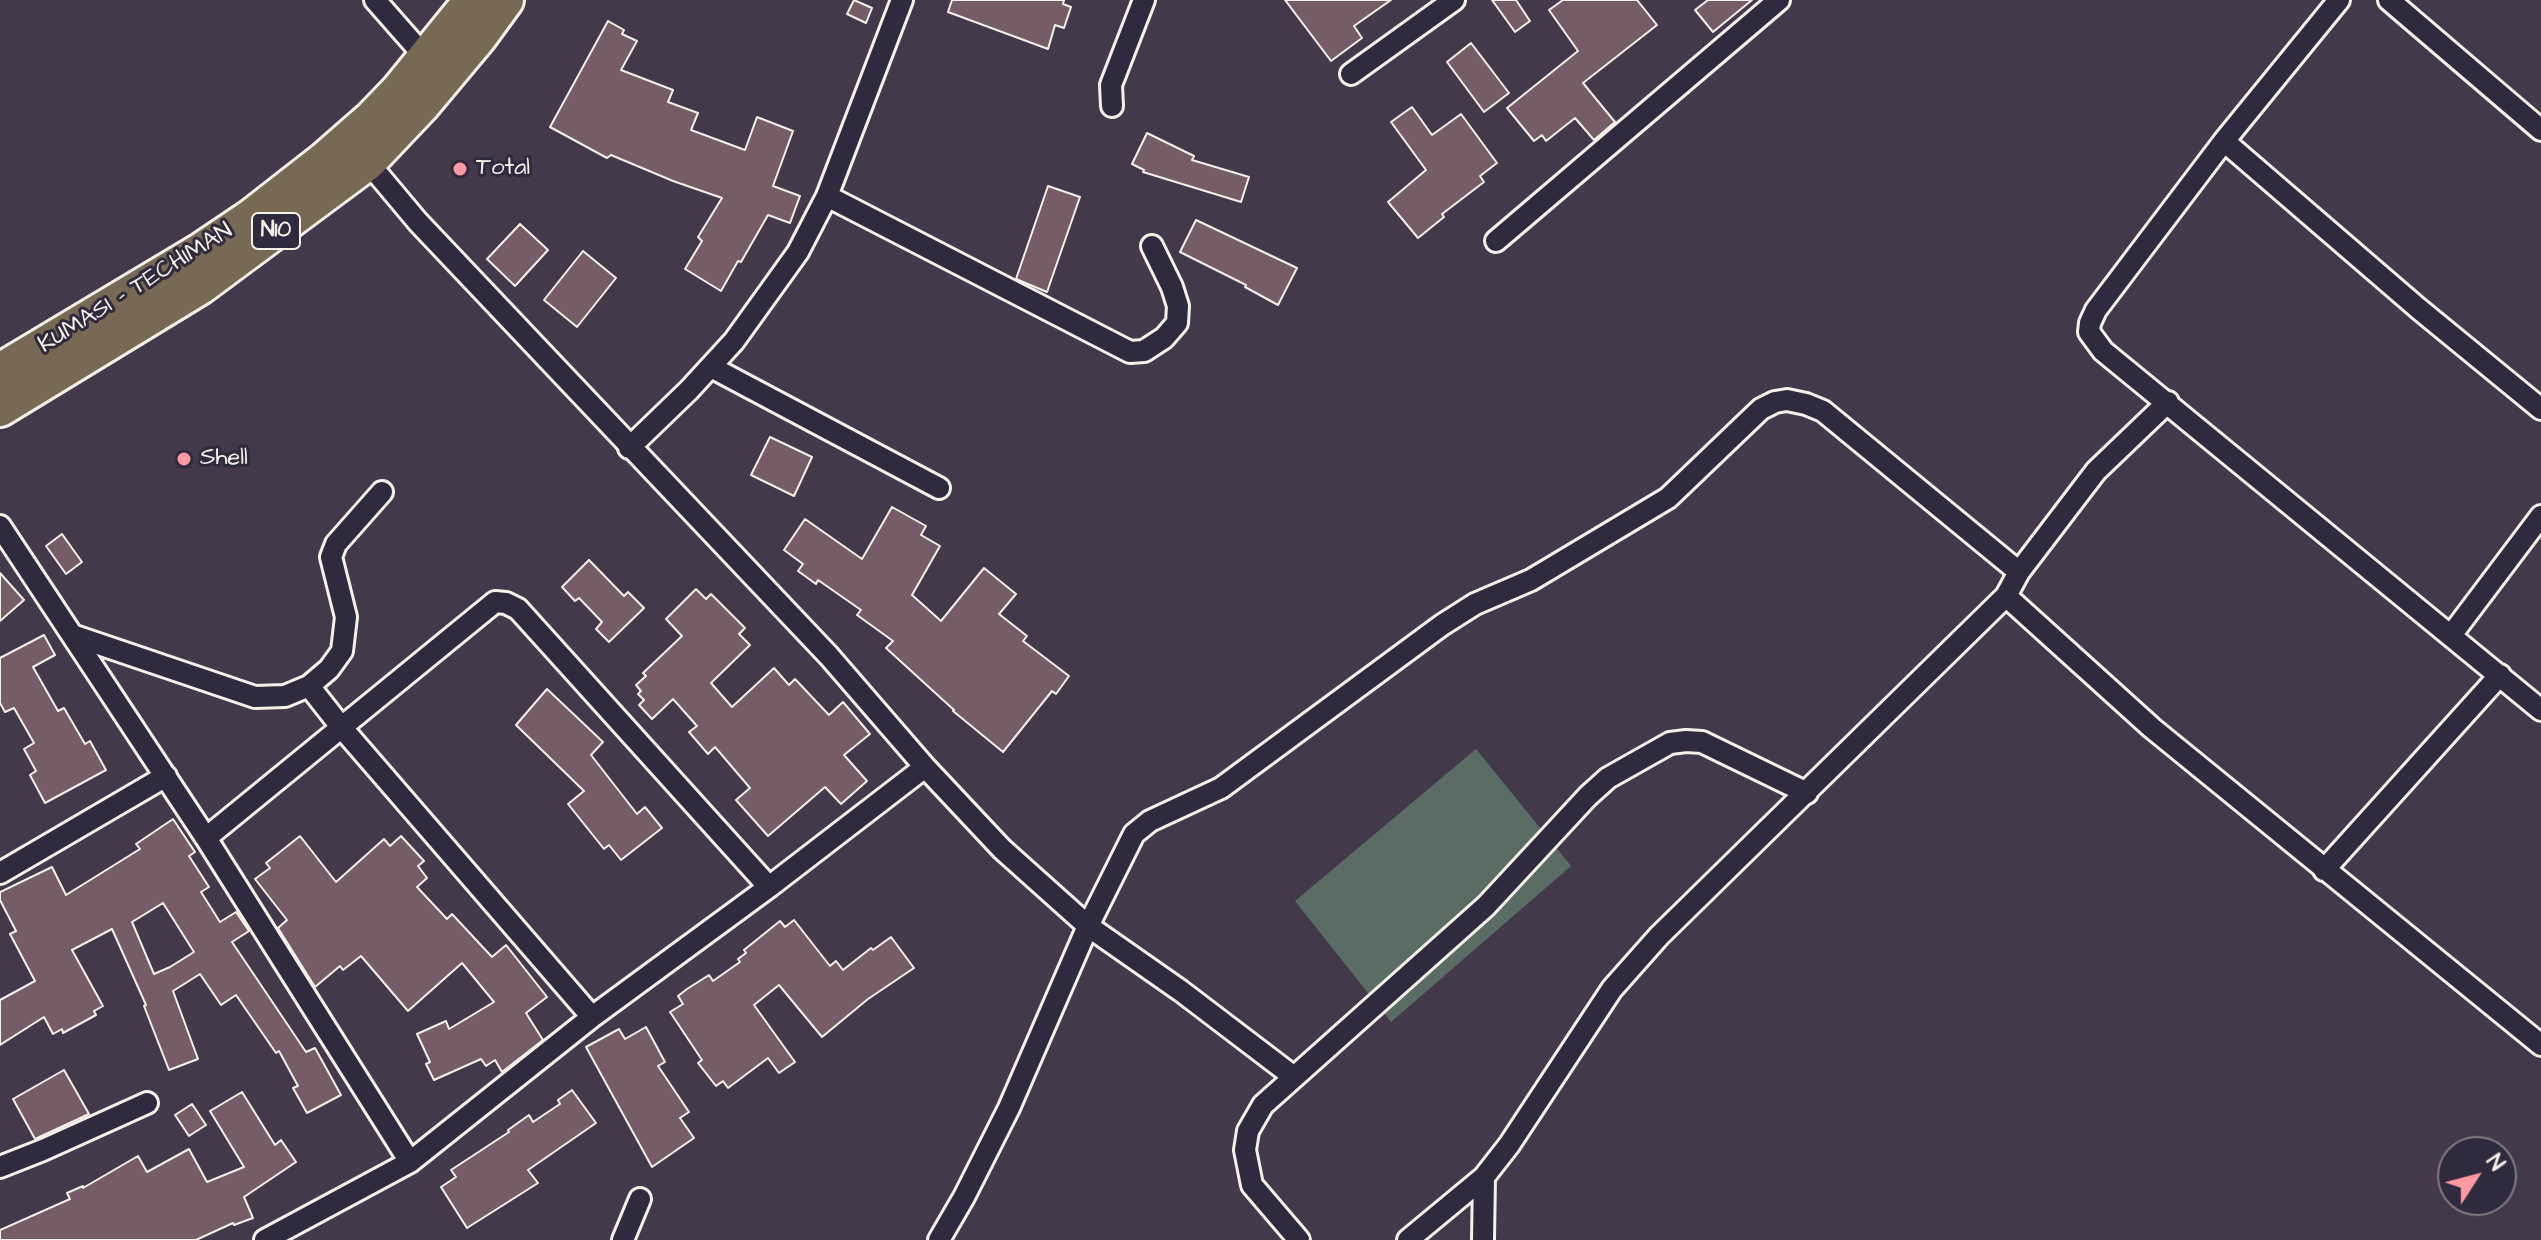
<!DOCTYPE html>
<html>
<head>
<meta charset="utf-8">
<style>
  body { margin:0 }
  #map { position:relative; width:2541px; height:1240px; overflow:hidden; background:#44394a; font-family:"Architects Daughter",sans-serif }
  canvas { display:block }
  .north { position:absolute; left:2437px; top:1136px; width:80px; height:80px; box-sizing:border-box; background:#2f2a3d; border:2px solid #7e7a81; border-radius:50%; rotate:54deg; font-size:22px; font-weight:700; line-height:32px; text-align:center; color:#f4f1e8 }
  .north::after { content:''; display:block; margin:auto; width:28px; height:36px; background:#ff9aa2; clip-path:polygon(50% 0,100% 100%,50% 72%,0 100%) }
</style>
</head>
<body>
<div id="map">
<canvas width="2541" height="1240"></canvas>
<div class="north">N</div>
</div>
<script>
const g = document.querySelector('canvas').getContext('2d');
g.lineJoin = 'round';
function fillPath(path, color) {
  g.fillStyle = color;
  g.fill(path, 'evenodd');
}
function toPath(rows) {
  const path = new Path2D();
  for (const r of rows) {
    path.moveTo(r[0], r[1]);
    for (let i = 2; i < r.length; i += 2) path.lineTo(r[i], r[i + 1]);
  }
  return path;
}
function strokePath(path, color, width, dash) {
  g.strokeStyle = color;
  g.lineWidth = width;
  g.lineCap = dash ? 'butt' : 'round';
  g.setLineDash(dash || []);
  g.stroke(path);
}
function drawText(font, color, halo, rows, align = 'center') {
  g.font = font + ' "Architects Daughter",sans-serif';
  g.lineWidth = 6;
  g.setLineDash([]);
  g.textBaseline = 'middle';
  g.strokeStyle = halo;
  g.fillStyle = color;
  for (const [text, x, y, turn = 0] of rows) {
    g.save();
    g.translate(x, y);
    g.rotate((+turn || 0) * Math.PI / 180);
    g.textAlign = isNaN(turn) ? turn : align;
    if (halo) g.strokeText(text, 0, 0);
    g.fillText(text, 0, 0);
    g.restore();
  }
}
const green = toPath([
  [1476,749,1571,866,1391,1022,1295,901]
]);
const building = toPath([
  [854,0,872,8,866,23,847,14,854,0],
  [952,0,1064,0,1063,4,1071,7,1064,28,1055,25,1048,49,948,12,952,0],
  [1285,0,1391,0,1354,26,1362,38,1331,61,1285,0],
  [1492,0,1516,0,1530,21,1515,32,1492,0],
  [1563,0,1637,0,1657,25,1583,83,1615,122,1594,140,1575,118,1546,141,1542,135,1534,141,1507,108,1578,51,1549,10,1563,0],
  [1708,0,1752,0,1713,32,1695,10,1708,0],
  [608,21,624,30,622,34,637,41,621,70,673,90,668,102,698,113,691,130,745,150,757,117,793,131,773,186,800,196,790,223,768,215,741,262,738,261,721,291,685,269,702,241,698,237,722,198,673,181,611,155,607,158,550,127,608,21],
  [1471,43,1509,93,1484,112,1447,62,1471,43],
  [1412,107,1432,135,1461,114,1497,163,1480,176,1484,182,1442,214,1444,217,1418,238,1388,202,1426,170,1391,122,1412,107],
  [1147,133,1194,156,1192,160,1249,177,1241,202,1143,172,1144,170,1132,164,1147,133],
  [1048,186,1080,197,1047,292,1016,279,1048,186],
  [1196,220,1297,268,1278,305,1245,287,1246,285,1180,252,1196,220],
  [520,224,548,250,515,286,487,259,520,224],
  [583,251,616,278,577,327,544,300,583,251],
  [770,437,812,457,794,496,751,475,770,437],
  [892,507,926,526,921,535,940,546,912,595,941,621,984,568,1016,594,999,614,1027,636,1023,641,1069,676,1056,694,1052,691,1003,752,953,711,954,710,886,648,893,641,857,615,861,610,818,580,816,584,798,571,803,564,784,550,805,519,862,559,892,507],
  [62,534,82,562,66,574,46,546,62,534],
  [589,560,624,596,628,592,644,608,609,642,596,629,602,622,579,598,575,601,562,587,589,560],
  [0,573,24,600,0,621,0,573],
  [696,589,706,599,711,594,745,628,739,634,750,645,711,683,732,707,774,668,789,685,795,679,829,715,843,702,870,734,844,755,867,781,841,804,825,787,768,836,736,800,750,788,715,747,708,754,689,732,697,726,673,699,652,719,639,705,644,700,638,694,641,691,636,685,646,676,643,673,682,636,666,619,696,589],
  [44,635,55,655,33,667,58,711,64,708,85,744,90,741,106,770,45,803,30,775,36,771,24,749,34,743,14,708,5,712,0,703,0,658,44,635],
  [547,689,603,742,591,755,637,814,645,807,662,828,621,860,609,845,604,849,568,804,584,791,516,725,547,689],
  [173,819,195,852,189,856,209,887,201,892,220,922,236,912,249,931,232,942,306,1052,315,1048,341,1095,307,1113,293,1088,298,1086,279,1051,276,1053,236,995,221,1005,200,974,173,991,198,1059,169,1070,144,1006,146,1005,112,929,72,950,103,1006,94,1011,96,1015,63,1033,62,1029,53,1034,44,1017,0,1045,0,1000,35,981,10,934,16,931,0,900,0,892,52,867,66,895,140,849,136,844,173,819],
  [163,903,194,952,170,967,154,974,132,922,163,903],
  [300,836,336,882,384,839,390,846,401,836,424,861,418,866,427,878,417,887,447,919,452,914,492,957,506,945,547,997,526,1013,543,1040,502,1072,495,1060,486,1066,481,1059,434,1080,426,1064,430,1062,417,1034,446,1021,449,1029,494,1002,462,963,408,1011,361,956,343,970,340,966,315,987,278,928,287,920,255,879,270,868,266,863,300,836],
  [794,920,830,966,836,961,843,970,871,948,873,950,891,937,914,968,868,999,822,1037,779,985,754,1005,795,1062,779,1073,768,1058,728,1088,723,1081,716,1086,698,1063,702,1060,670,1012,683,1004,678,996,687,989,709,975,713,981,740,962,738,959,746,953,744,950,780,921,785,927,794,920],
  [646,1027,665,1062,658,1066,689,1112,680,1118,694,1138,652,1167,586,1047,619,1029,625,1039,646,1027],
  [64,1070,89,1114,35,1139,13,1099,64,1070],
  [572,1090,596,1123,528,1170,538,1183,467,1228,441,1187,456,1177,451,1170,509,1132,508,1130,529,1115,533,1122,560,1104,558,1100,572,1090],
  [242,1092,275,1145,281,1140,296,1162,244,1197,253,1218,234,1225,233,1223,196,1240,0,1240,0,1230,70,1199,67,1193,83,1186,83,1188,138,1156,147,1172,189,1149,207,1182,244,1167,210,1111,242,1092],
  [192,1104,206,1125,189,1136,175,1115,192,1104]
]);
const street = toPath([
  [375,0,426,58],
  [2339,0,2224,141,2096,310,2090,323,2089,332,2103,351,2541,710],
  [2389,0,2541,130],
  [1351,74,1454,0],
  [1112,106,1111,85,1144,0],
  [2224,141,2419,309,2541,409],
  [361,154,418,222,829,656,925,767,1002,849,1088,926,1181,991,1294,1077],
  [827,196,1130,352,1144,351,1164,338,1177,323,1178,306,1172,287,1152,246],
  [1496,241,1779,0],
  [711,367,939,488],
  [629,448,689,390,734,341,798,252,827,196,902,0],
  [0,526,206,838],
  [2006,596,2152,728,2541,1045],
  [2452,634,2541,516],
  [72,635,255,697,285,696,309,686,329,669,342,651,346,617,331,557,336,544,382,492],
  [309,686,342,728,592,1017],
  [2324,870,2500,675],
  [0,873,166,776],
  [410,1162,206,838,495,602,506,603,518,609,769,887],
  [0,1167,43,1150,147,1103],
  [265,1240,410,1162,592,1017,769,887,925,767],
  [623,1240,640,1199],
  [939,1240,964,1197,1009,1108,1088,926,1134,834,1150,821,1221,788,1442,625,1475,604,1531,580,1668,498,1761,409,1775,402,1787,400,1806,404,1823,411,2019,572],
  [1299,1240,1252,1185,1245,1150,1248,1131,1263,1105,1486,906,1588,796,1608,778,1670,743,1686,741,1702,742,1807,793],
  [1408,1240,1484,1177,1509,1145,1612,989,1659,936,2006,596,2019,572,2096,471,2168,402],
  [1483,1240,1484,1177]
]);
const highway = toPath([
  [0,372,202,251,251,218,324,161,372,119,399,91,473,0],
  [0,408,200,286,367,162,422,104,478,37,505,0]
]);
const markers = [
  [460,169,8,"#ff9aa2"],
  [184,459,8,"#ff9aa2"]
];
const shields = [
  [276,231,48]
];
const shieldNames = [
  ["N10",276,231]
];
const poiNames = [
  ["Total",476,169],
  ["Shell",200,459]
];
const streetNames = [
  ["KUMASI - TECHIMAN",136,289,-32]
];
fillPath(green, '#5b6c64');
fillPath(building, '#755c67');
strokePath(building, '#f4f1e8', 2);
strokePath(street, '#f4f1e8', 26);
strokePath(highway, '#f4f1e8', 42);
strokePath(street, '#2f2a3d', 20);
strokePath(highway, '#786954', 36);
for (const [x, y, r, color] of markers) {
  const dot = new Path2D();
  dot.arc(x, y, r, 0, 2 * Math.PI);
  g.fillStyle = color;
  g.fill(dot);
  strokePath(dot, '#2f2a3d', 3);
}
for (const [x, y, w] of shields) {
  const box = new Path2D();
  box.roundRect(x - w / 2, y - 18, w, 36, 6);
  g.fillStyle = '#2f2a3d';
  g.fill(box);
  strokePath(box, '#f4f1e8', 2);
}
drawText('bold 22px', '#f4f1e8', null, shieldNames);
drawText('24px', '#f4f1e8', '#2f2a3d', poiNames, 'left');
drawText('24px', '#f4f1e8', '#2f2a3d', streetNames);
</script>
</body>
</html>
